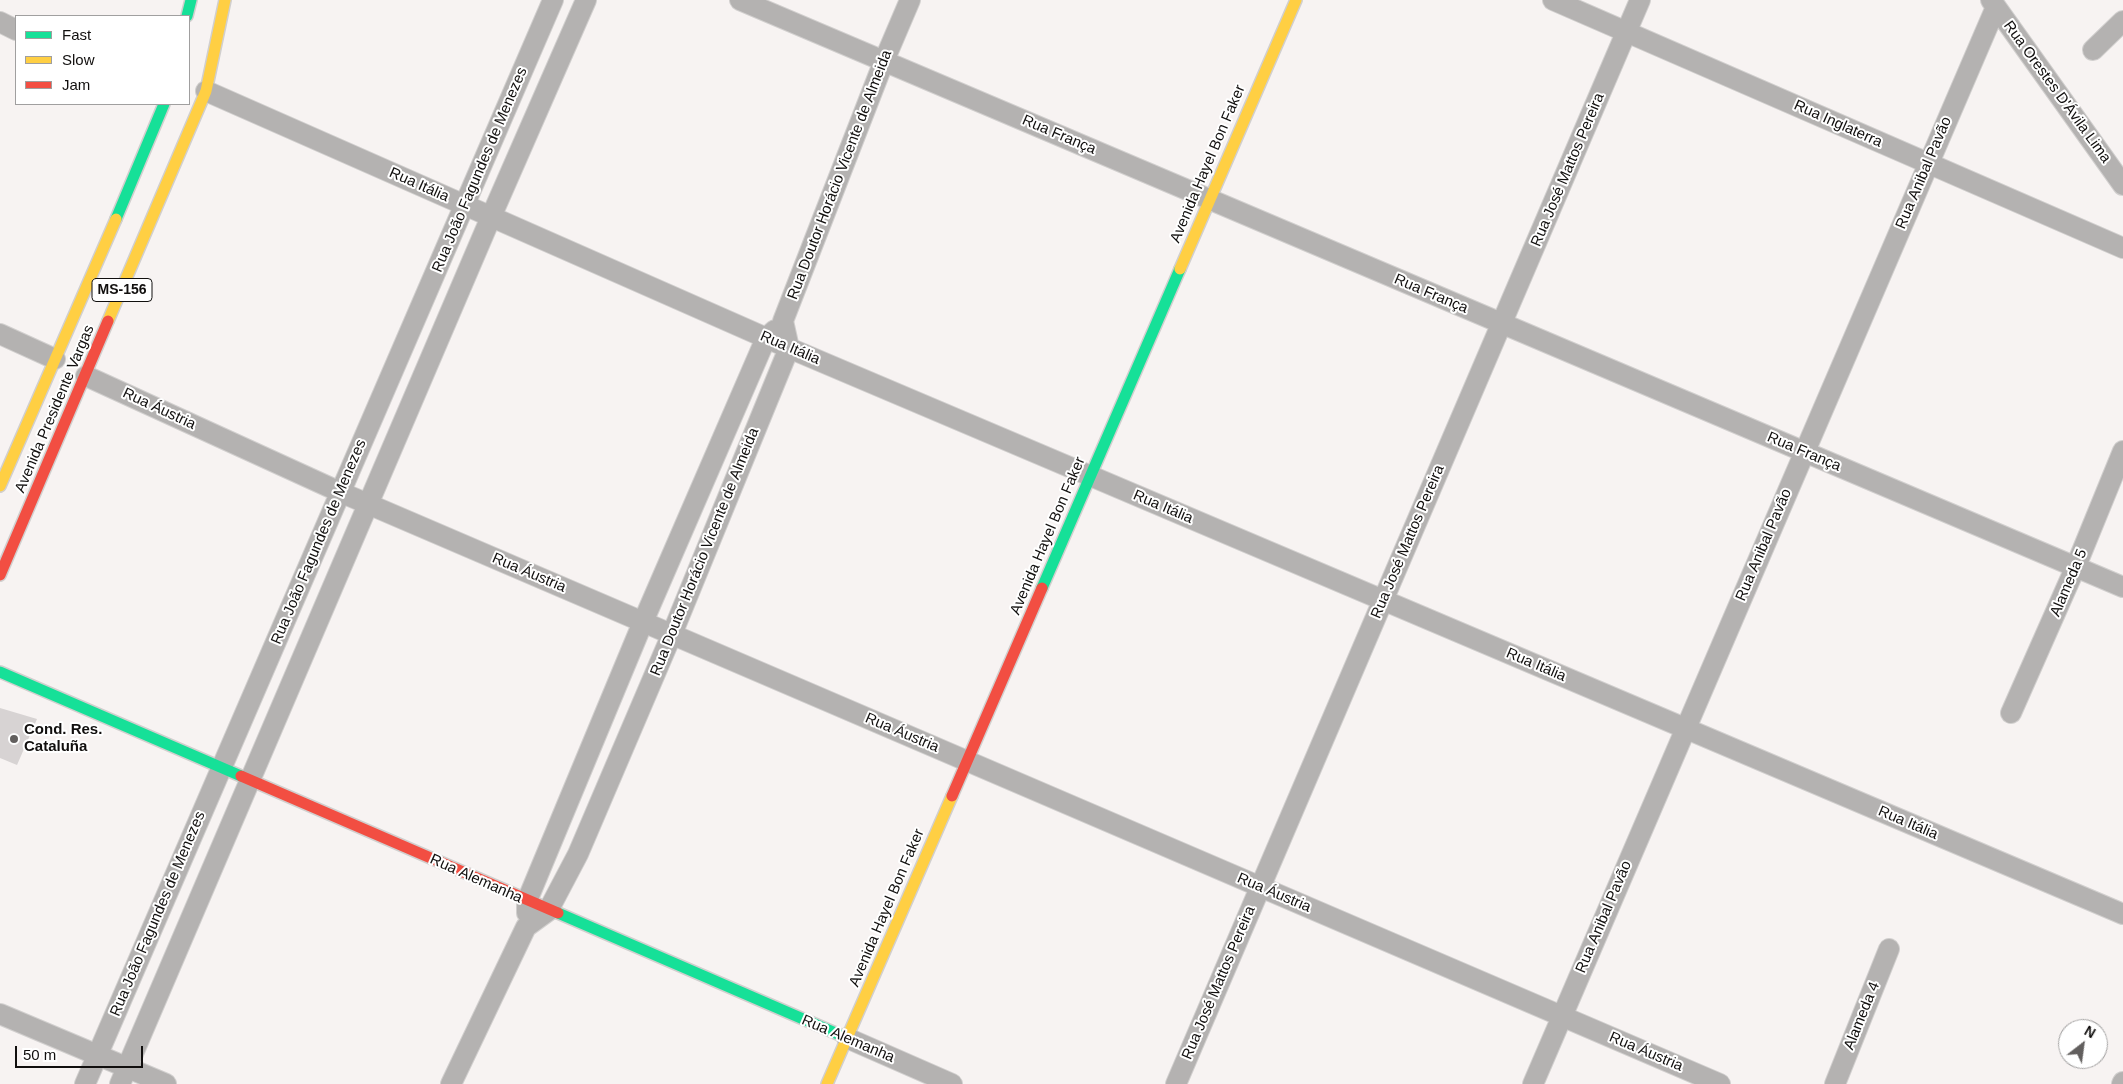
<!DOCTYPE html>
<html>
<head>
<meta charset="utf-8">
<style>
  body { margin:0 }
  #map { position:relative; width:2123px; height:1084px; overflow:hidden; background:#f7f3f2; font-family:Helvetica,sans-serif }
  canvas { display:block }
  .legend { position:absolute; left:15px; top:15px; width:175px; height:90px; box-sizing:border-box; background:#fff; border:1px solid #a09f9f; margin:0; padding:6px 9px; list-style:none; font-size:15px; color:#110f0e }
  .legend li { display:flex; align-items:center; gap:10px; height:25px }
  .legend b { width:25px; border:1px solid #a09f9f }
  .north { position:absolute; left:2058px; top:1019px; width:50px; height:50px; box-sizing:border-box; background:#fff; border:1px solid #a09f9f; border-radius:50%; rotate:30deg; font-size:14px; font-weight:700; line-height:20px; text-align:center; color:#110f0e }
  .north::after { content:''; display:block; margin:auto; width:18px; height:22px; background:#625f5e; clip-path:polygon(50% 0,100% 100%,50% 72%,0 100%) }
  .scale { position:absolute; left:15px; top:1046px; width:128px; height:22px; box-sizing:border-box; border:2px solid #110f0e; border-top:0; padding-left:6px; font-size:15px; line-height:18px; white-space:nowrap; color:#110f0e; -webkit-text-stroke:4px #fff; paint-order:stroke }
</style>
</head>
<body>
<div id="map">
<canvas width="2123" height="1084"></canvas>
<ul class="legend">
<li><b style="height:6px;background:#16e098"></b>Fast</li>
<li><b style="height:6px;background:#ffcf43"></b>Slow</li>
<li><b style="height:6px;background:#f24e42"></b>Jam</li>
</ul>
<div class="north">N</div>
<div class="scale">50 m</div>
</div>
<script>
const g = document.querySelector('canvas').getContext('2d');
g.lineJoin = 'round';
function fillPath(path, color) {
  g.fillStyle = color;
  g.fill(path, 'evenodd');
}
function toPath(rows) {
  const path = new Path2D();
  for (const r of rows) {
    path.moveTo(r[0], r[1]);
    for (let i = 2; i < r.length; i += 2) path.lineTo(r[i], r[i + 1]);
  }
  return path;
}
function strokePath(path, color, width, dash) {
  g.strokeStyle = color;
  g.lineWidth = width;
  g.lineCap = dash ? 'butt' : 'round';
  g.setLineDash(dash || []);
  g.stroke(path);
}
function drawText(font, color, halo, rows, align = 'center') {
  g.font = font + ' Helvetica,sans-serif';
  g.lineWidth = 4;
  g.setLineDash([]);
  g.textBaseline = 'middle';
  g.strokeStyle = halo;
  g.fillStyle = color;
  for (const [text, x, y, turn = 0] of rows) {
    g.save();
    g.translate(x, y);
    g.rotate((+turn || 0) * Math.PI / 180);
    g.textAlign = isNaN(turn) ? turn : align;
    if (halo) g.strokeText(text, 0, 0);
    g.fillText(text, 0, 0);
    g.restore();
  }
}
const building = toPath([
  [0,708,37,719,17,765,0,758]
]);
const street = toPath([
  [740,0,2123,587],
  [1553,0,2123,248],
  [1991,0,2123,185],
  [0,22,16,30],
  [2093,50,2123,21],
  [206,91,789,348,2123,914],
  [0,334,55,359],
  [86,376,340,492,1720,1084],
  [2011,713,2076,566,2123,451],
  [527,913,527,901,643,622,766,338,775,330],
  [0,1014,166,1084],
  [847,1038,952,1084],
  [85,1084,553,0],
  [120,1084,491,217,586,0],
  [451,1084,526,927,548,911,578,854,672,634,789,348,783,321,884,61,910,0],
  [1176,1084,1640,0],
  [1533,1084,1996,7],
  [1835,1084,1889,949],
  [2122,1084,2123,1082]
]);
const fast = toPath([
  [187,16,191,0],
  [116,219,164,104],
  [1042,588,1180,269],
  [0,672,241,776],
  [558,913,847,1038]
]);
const slow = toPath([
  [1180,269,1296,0],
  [108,321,206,91,225,0],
  [0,486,116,219],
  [827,1084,952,796]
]);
const jam = toPath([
  [0,575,108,321],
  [241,776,558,913],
  [952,796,1042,588]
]);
const markers = [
  [14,739,5,"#625f5e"]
];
const shields = [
  [122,290,60]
];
const shieldNames = [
  ["MS-156",122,290]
];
const streetNames = [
  ["Rua Orestes D'Ávila Lima",2057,92,54],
  ["Rua Inglaterra",1838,124,24],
  ["Rua França",1059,135,23],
  ["Avenida Hayel Bon Faker",1208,164,-67],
  ["Rua João Fagundes de Menezes",480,170,-67],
  ["Rua José Mattos Pereira",1568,170,-67],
  ["Rua Anibal Pavão",1924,173,-67],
  ["Rua Doutor Horácio Vicente de Almeida",840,175,-69],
  ["Rua Itália",419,185,24],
  ["Rua França",1431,294,23],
  ["Rua Itália",790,348,23],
  ["Avenida Presidente Vargas",55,409,-67],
  ["Rua Áustria",159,409,25],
  ["Rua França",1804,452,23],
  ["Rua Itália",1163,507,23],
  ["Avenida Hayel Bon Faker",1048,536,-67],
  ["Rua João Fagundes de Menezes",319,542,-67],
  ["Rua José Mattos Pereira",1408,542,-67],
  ["Rua Anibal Pavão",1764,545,-67],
  ["Rua Doutor Horácio Vicente de Almeida",705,552,-68],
  ["Rua Áustria",529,573,23],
  ["Alameda 5",2069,583,-67],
  ["Rua Itália",1536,665,23],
  ["Rua Áustria",902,733,23],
  ["Rua Itália",1908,823,23],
  ["Rua Alemanha",476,879,24],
  ["Rua Áustria",1274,893,23],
  ["Avenida Hayel Bon Faker",887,908,-67],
  ["Rua João Fagundes de Menezes",158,914,-67],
  ["Rua Anibal Pavão",1604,917,-67],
  ["Rua José Mattos Pereira",1219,983,-67],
  ["Alameda 4",1862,1016,-68],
  ["Rua Alemanha",848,1039,23],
  ["Rua Áustria",1646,1052,23]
];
const poiNames = [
  ["Cond. Res.",24,730],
  ["Cataluña",24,747]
];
fillPath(building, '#d7d3d3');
strokePath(street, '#d1cfce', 22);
strokePath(fast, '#d1cfce', 14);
strokePath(slow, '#d1cfce', 14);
strokePath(jam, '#d1cfce', 14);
strokePath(street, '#b4b2b1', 20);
strokePath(fast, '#16e098', 11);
strokePath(slow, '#ffcf43', 11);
strokePath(jam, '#f24e42', 11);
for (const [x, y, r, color] of markers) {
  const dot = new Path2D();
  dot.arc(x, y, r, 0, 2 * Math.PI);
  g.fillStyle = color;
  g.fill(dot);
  strokePath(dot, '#fff', 2);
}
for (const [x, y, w] of shields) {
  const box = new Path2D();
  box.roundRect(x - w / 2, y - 11.5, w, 23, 4);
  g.fillStyle = '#fff';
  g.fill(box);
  strokePath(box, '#110f0e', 1);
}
drawText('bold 14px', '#110f0e', null, shieldNames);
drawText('15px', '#110f0e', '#fff', streetNames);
drawText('bold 15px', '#110f0e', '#fff', poiNames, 'left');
</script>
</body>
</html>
